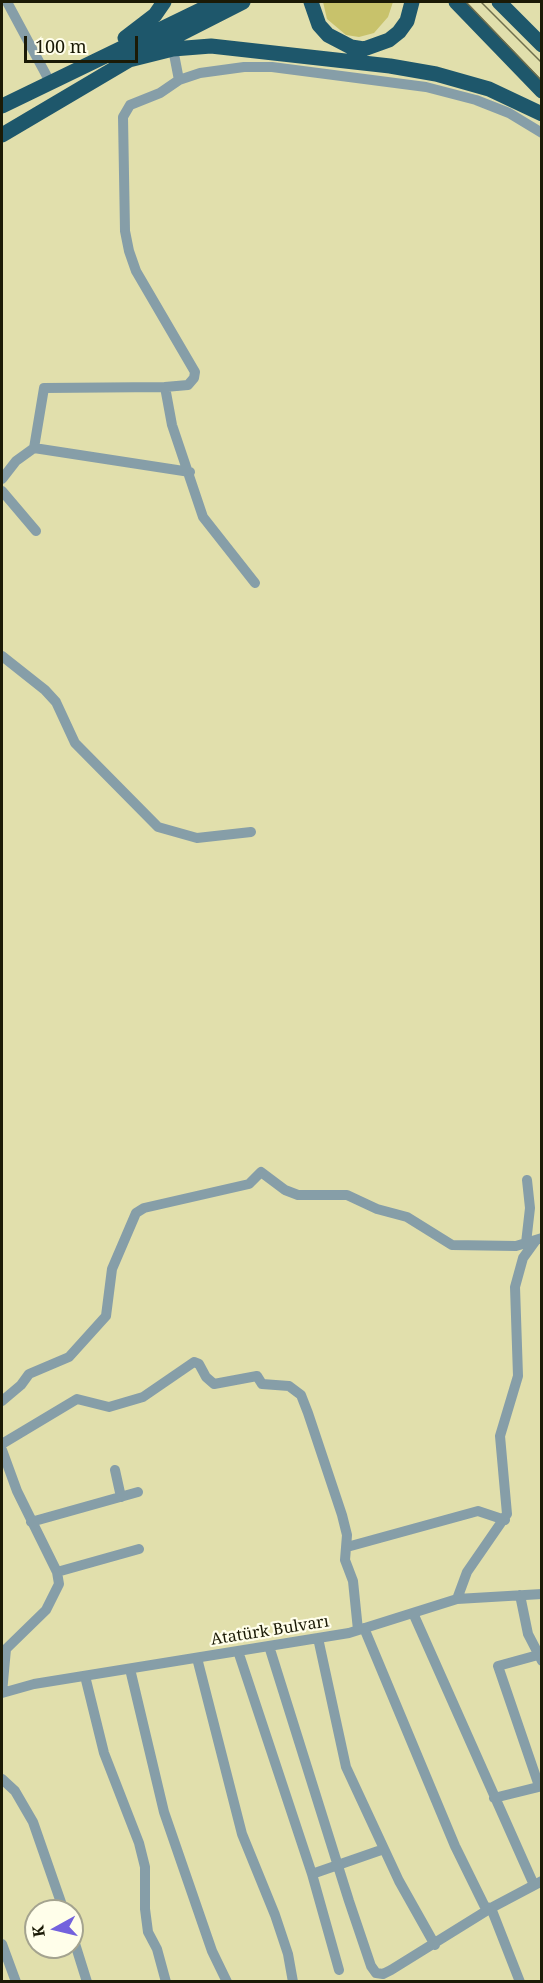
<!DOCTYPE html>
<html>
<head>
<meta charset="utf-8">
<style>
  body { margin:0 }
  #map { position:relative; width:543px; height:1983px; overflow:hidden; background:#e1dfac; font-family:"Noto Serif",serif }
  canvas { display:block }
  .frame { position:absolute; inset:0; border:3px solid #1b1a06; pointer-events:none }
  .north { position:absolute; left:24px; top:1899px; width:60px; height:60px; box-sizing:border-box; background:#fffeea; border:2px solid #a4a38f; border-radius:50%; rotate:262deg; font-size:16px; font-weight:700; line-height:24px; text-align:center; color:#1b1a06 }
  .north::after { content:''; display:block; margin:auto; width:21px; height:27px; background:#7362dd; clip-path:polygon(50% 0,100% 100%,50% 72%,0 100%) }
  .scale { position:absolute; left:24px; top:36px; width:114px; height:27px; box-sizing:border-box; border:3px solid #1b1a06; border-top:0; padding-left:8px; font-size:18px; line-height:21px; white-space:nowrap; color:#1b1a06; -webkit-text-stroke:4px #fffeea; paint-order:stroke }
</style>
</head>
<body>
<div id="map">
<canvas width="543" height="1983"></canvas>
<div class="frame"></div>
<div class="north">K</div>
<div class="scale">100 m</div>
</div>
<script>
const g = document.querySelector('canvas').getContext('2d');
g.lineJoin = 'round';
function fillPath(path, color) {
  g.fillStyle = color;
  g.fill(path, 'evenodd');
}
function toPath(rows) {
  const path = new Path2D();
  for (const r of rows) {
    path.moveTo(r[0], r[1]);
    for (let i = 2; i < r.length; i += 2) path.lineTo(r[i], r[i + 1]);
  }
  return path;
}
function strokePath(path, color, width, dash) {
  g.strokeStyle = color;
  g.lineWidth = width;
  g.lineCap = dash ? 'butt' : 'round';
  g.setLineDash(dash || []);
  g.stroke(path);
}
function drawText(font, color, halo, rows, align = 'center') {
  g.font = font + ' "Noto Serif",serif';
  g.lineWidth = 4.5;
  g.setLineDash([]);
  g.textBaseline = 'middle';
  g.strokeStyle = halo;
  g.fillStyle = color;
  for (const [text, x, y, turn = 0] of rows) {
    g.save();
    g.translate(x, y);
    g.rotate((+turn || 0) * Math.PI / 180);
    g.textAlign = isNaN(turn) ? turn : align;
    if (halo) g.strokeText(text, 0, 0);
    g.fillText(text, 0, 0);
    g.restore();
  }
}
const green = toPath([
  [323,2,393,2,388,17,374,33,359,37,346,35,327,19]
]);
const minor = toPath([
  [7,2,50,82],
  [173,49,179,80],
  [165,387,188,385,194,378,195,372,136,271,129,251,125,231,123,117,130,105,160,93,179,80,200,73,244,67,272,67,426,87,476,100,509,113,542,133],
  [34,448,44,388,165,387,172,425,203,517,255,583],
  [2,479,16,461,34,448,190,472],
  [2,491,36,531],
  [2,656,45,690,56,702,75,743,158,827,197,838,251,832],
  [526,1243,530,1208,527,1180],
  [2,1401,21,1385,29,1374,69,1357,106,1316,112,1269,136,1213,144,1208,249,1184,261,1172,285,1190,298,1195,347,1195,377,1209,407,1217,452,1245,516,1246,542,1238],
  [2,1444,77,1399,109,1407,143,1397,194,1362,199,1364,206,1377,214,1384,257,1376,262,1384,289,1386,301,1395,308,1413,342,1515,347,1535,345,1560,353,1581,358,1630],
  [2,1450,17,1491,57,1572,59,1584,46,1610,6,1649,2,1693],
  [115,1470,121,1497],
  [31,1522,138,1492],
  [347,1547,478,1511,505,1520],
  [57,1572,139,1549],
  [520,1595,528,1634,542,1661],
  [457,1599,467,1572,507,1514,500,1436,518,1376,515,1287,523,1258,536,1240],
  [413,1613,534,1885],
  [364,1628,455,1846,485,1907,491,1908,520,1982],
  [318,1638,346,1767,399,1881,435,1945],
  [269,1646,349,1901,371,1966,376,1973,383,1974,391,1970,491,1908,542,1881],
  [238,1651,312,1874,339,1970],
  [538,1655,498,1666,539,1786],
  [197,1658,242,1834,275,1915,288,1954,293,1982],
  [130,1669,164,1812,212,1951,227,1982],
  [85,1676,104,1753,139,1843,145,1867,145,1909,148,1932,157,1949,166,1982],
  [2,1693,34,1684,349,1633,457,1599,542,1594],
  [2,1779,15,1791,33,1822,64,1911],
  [494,1798,542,1786],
  [312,1874,384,1849],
  [72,1934,87,1982],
  [2,1944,16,1982]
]);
const highway = toPath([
  [311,2,319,25,328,35,351,47,364,49,389,40,399,32,407,21,412,2],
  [456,2,542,91],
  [499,2,542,45],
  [125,38,155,15,164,2],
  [129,60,173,49,211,46,390,66,436,74,489,89,542,114],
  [2,106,217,2],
  [2,135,129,60,243,2]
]);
const tram = toPath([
  [466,2,542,81],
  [481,2,542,63]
]);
const streetNames = [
  ["Atatürk Bulvarı",270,1631,-9]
];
fillPath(green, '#c8c26b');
strokePath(minor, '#869ea8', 10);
strokePath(highway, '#1e576b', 15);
strokePath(tram, '#6f6e4c', 1.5);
drawText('16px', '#1b1a06', '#fffeea', streetNames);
</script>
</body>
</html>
